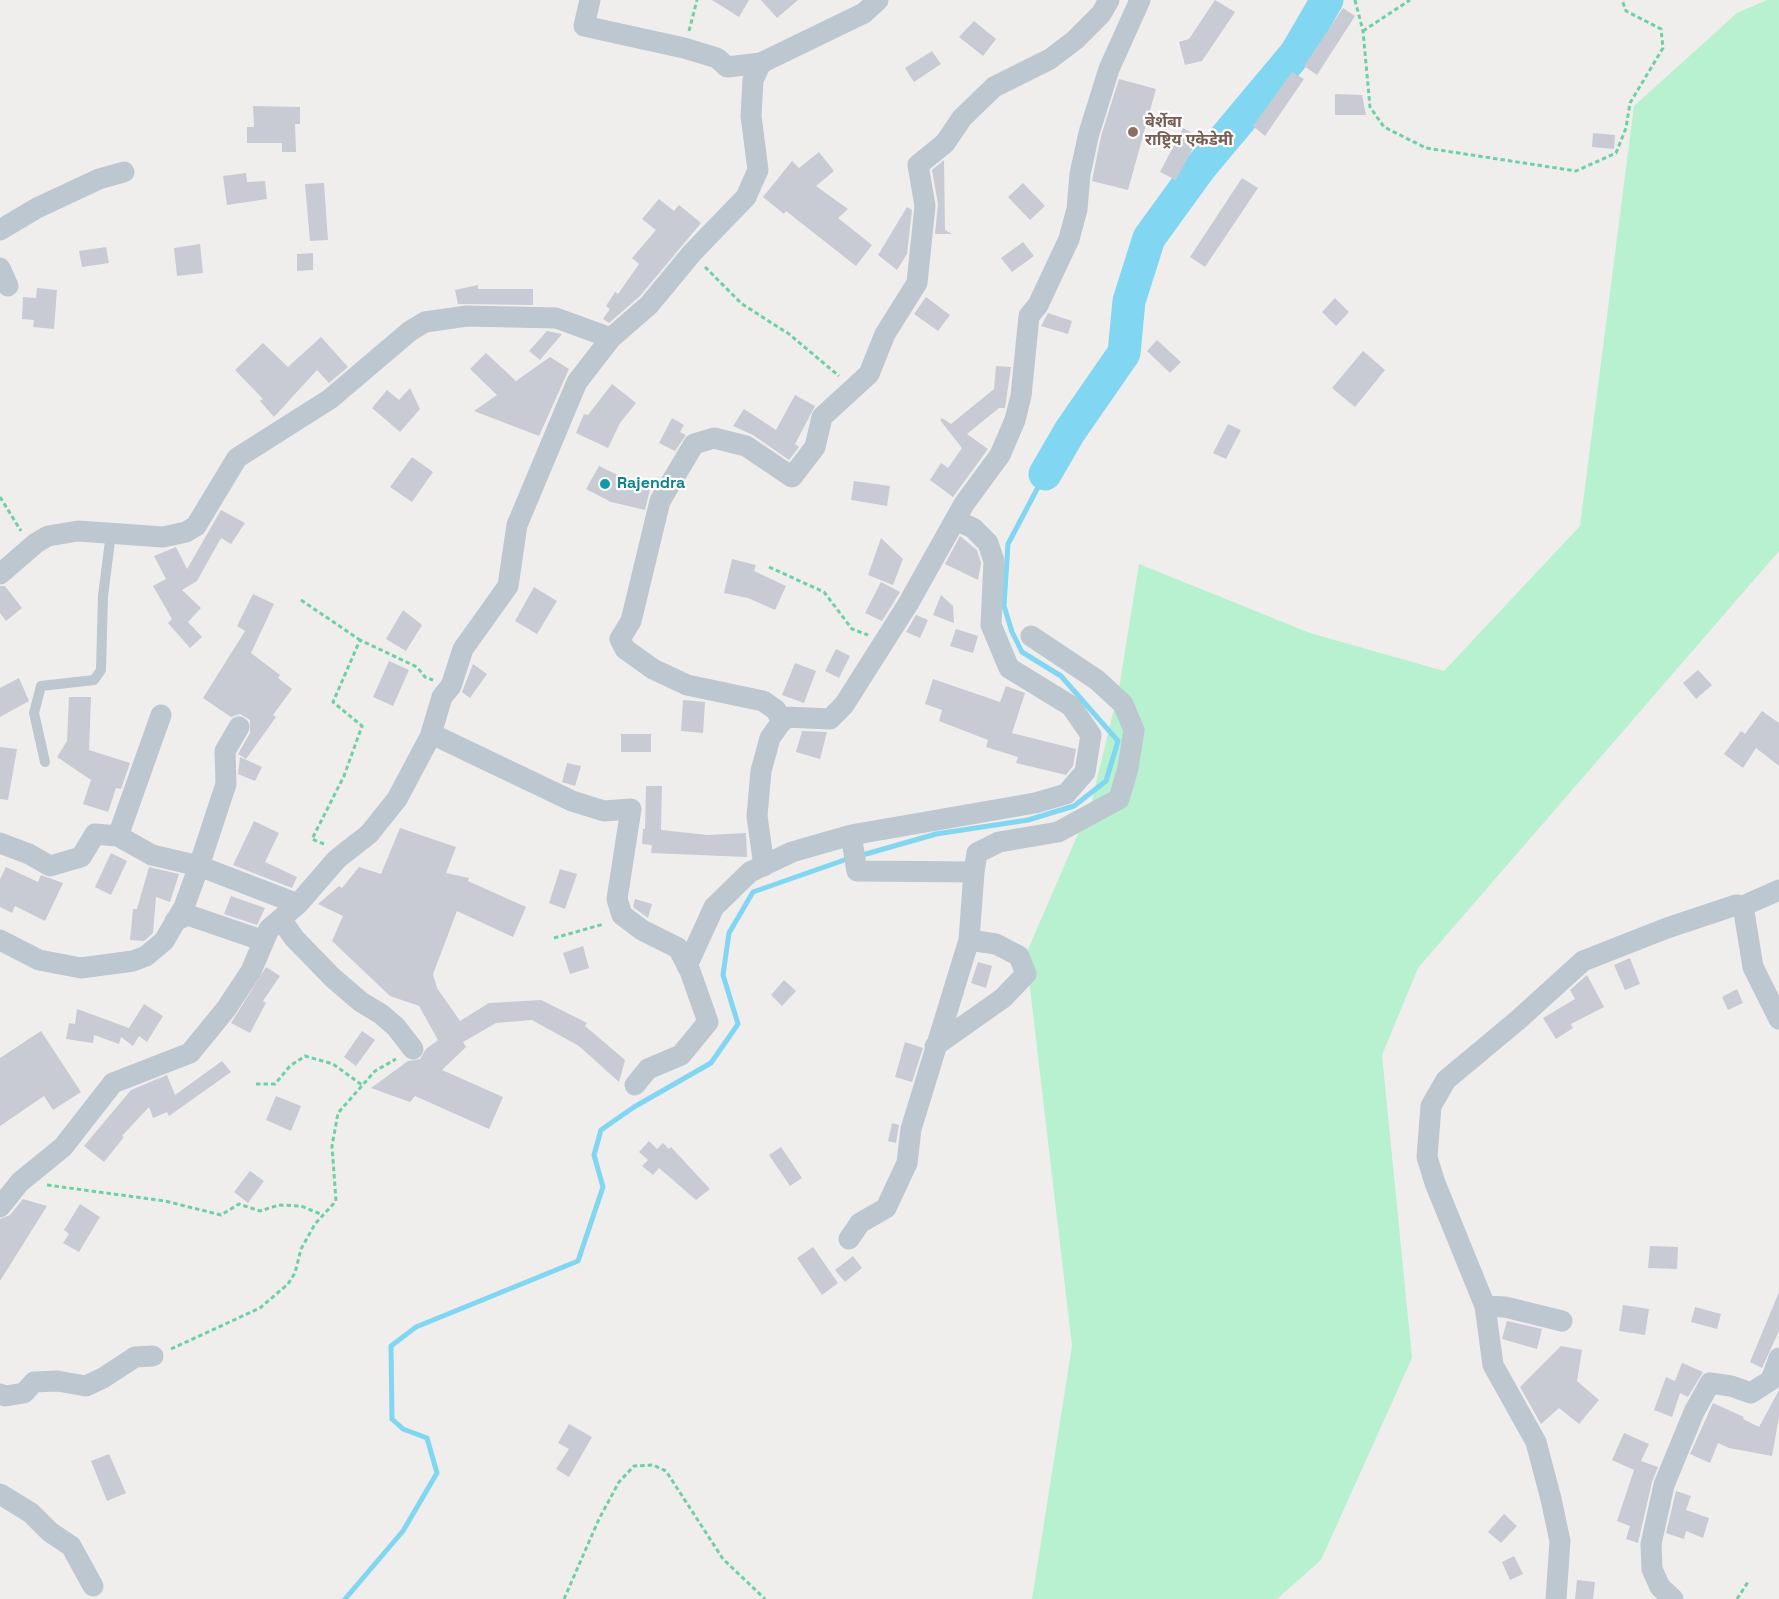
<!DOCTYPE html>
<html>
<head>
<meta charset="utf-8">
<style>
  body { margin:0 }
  canvas { display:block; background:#f0eded }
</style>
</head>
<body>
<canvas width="1779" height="1599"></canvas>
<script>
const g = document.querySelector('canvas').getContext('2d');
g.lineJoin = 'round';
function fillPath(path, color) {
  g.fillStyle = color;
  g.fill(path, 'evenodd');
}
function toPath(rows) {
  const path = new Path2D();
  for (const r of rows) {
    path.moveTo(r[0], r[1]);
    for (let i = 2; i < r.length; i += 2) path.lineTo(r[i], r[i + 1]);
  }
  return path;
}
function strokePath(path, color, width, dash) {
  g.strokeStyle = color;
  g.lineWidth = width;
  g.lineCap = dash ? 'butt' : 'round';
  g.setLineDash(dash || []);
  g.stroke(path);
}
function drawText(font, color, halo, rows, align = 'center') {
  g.font = font + ' "Space Grotesk","Noto Sans Devanagari",sans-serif';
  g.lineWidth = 4.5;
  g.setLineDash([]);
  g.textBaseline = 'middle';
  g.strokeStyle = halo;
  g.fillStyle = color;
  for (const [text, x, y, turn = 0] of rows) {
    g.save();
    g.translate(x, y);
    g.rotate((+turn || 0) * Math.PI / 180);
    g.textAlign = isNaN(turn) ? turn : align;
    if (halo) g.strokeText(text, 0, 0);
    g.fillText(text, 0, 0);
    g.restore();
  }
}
const green = toPath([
  [1767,0,1779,0,1779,551,1418,968,1382,1055,1412,1358,1321,1560,1277,1599,1032,1599,1072,1346,1026,954,1091,804,1119,688,1139,564,1310,633,1444,671,1580,526,1634,106,1737,13]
]);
const stream = toPath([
  [859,856,936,834,1028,820,1074,806,1106,781,1118,741,1061,676,1022,652,1012,632,1004,606,1008,544,1045,474],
  [345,1599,403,1531,437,1473,427,1438,403,1429,392,1419,391,1346,416,1327,578,1261,603,1187,594,1155,601,1130,634,1107,711,1063,738,1024,723,975,729,933,753,892,850,858]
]);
const river = toPath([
  [1045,474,1070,431,1124,353,1129,301,1149,238,1199,169,1296,53,1327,0]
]);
const building = toPath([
  [712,0,749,0,739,17],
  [761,0,798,0,777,18],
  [1215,0,1235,12,1202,61,1185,65,1179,42,1189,39],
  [1343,8,1355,16,1317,75,1304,66],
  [974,21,996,39,983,56,959,37],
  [932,51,941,64,914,82,905,68],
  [1292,72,1304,79,1265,136,1253,126],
  [1119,79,1156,89,1128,190,1092,181,1101,136],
  [1335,94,1362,95,1366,115,1335,115],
  [253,106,300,107,300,124,295,124,296,152,282,152,282,143,247,143,247,127,254,127],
  [1183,128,1199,137,1176,180,1160,172],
  [1593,133,1615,135,1614,149,1592,147],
  [819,152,834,171,816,186,848,209,838,218,872,245,856,266,786,211,784,214,763,197,792,161,799,168],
  [944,160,945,230,952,234,935,234,938,204,932,170],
  [246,173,247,182,265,181,267,199,227,205,223,176],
  [1242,178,1258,188,1205,267,1190,257],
  [324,183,328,240,310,241,305,184],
  [1023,183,1045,206,1030,220,1008,197],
  [659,199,674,211,679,205,701,223,640,296,609,323,603,319,610,309,606,306,615,292,618,294,639,264,632,258,656,230,642,219],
  [907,207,912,210,907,254,897,270,878,255],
  [1023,242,1034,256,1012,272,1001,258],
  [200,244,203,273,177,276,174,248],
  [106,247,109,263,82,267,79,251],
  [313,253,313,270,297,271,297,254],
  [478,285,478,289,533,289,533,305,458,304,455,290],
  [37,288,57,290,54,329,33,327,34,320,22,319,23,297,36,298],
  [926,297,950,315,938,331,914,314],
  [1335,298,1349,312,1336,326,1322,312],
  [1048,313,1072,321,1068,334,1041,326],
  [547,331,562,334,540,360,529,351],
  [321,337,348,367,329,383,317,370,274,417,260,401,263,399,235,370,263,343,288,367],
  [1157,340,1181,362,1170,373,1147,351],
  [1363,351,1385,370,1355,407,1332,388],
  [486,353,516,381,550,357,569,369,539,436,474,411,497,395,470,369],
  [996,366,1011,367,1005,408,999,408,967,434,988,449,953,497,930,480,941,463,948,468,962,448,940,420,942,418,951,424,994,389],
  [612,384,636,403,620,423,608,448,576,433,584,414,588,415],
  [410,388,420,409,400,432,372,408,387,390,399,400],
  [795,395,815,406,795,444,799,447,789,460,753,435,733,426,744,409,776,430],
  [672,418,684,425,680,432,686,435,675,451,659,443],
  [1228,424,1241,430,1226,459,1213,453],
  [412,457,433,472,412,502,390,487],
  [599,466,630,481,651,485,645,510,611,502,586,489],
  [854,481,890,486,887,506,851,500],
  [221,510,245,523,231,544,221,538,197,581,182,590,201,608,188,622,202,637,190,648,168,623,172,619,153,586,166,579,154,556,176,547,187,569],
  [960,536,977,550,981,563,978,580,945,564],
  [881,538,903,559,893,585,868,575],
  [732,559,756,565,754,571,786,586,775,610,748,598,724,593],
  [881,582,900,592,882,621,865,613],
  [0,586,5,586,22,608,6,621,0,613],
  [534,587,557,601,537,634,515,621],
  [253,594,274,604,251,653,280,675,278,678,292,689,273,715,276,717,246,759,238,754,250,733,250,720,240,714,231,717,203,698,245,631,237,626],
  [941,595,953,606,954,623,933,615],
  [403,610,422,625,406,651,386,639],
  [916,615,928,620,920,638,906,632],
  [956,629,978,636,973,653,950,646],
  [836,649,850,656,839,678,825,671],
  [389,661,409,670,393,706,373,697],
  [795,663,816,671,804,703,782,695],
  [473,664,487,674,470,698,462,692],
  [1698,670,1712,685,1696,699,1683,683],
  [19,678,29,701,0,717,0,688],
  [933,679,1000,702,1006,686,1025,693,1012,733,1076,749,1073,766,1066,775,1016,763,1018,757,986,747,988,740,939,721,942,710,925,704],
  [69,697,91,697,89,750,130,763,121,789,116,788,108,812,83,804,91,780,57,757,67,741],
  [683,700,705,702,703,733,681,731],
  [1762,711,1779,723,1779,766,1756,748,1743,768,1724,754,1741,731,1745,734],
  [802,731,827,732,820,759,796,752],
  [621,734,651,734,651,752,621,752],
  [0,747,17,749,8,800,0,799],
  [240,757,262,767,255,781,238,774],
  [567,763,581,766,575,786,562,782],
  [646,786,662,786,661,830,708,835,746,833,747,857,651,853,652,845,642,844,643,829,645,829],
  [254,821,279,833,265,862,297,877,292,888,233,865],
  [400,828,456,847,446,873,469,878,468,881,526,907,513,937,457,911,433,974,437,988,460,1021,489,1003,541,1000,587,1023,585,1026,625,1060,619,1082,579,1046,532,1020,496,1023,463,1042,466,1047,442,1070,503,1097,489,1129,415,1096,410,1102,371,1088,408,1061,420,1059,426,1049,438,1040,419,1006,390,996,332,941,343,916,318,904,339,886,342,888,359,867,381,874],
  [111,853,127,861,111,895,95,887],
  [6,867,38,882,41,875,63,883,45,921,15,906,12,913,0,907,0,879],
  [149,867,179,874,170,902,156,897,153,933,144,941,130,940,133,909,137,909],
  [560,869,577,874,565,909,549,903],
  [231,896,265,908,257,925,224,914],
  [635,899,652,904,648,918,633,907],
  [583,946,589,968,570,974,563,953],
  [1630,958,1640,984,1625,990,1614,965],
  [978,962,992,966,986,988,971,983],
  [266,967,280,976,263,1001,266,1003,250,1033,231,1023],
  [1587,975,1604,1007,1571,1024,1573,1028,1556,1039,1543,1018,1575,999,1570,990],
  [784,980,796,991,782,1006,771,995],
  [1737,989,1743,1003,1728,1010,1722,997],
  [144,1004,163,1016,147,1042,139,1036,133,1046,121,1037,119,1044,94,1035,93,1043,66,1039,69,1023,75,1024,77,1009,129,1028],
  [41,1031,81,1092,53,1110,44,1096,0,1126,0,1058],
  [362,1031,375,1040,356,1066,344,1057],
  [905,1042,923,1048,912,1082,895,1077],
  [222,1061,231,1072,169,1116,167,1112,153,1118,149,1107,122,1136,124,1137,104,1162,84,1146,131,1090,167,1075,175,1095],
  [276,1096,301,1106,291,1131,266,1120],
  [892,1123,899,1125,896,1143,888,1141],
  [649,1141,657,1149,663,1143,669,1149,671,1147,710,1189,696,1200,659,1168,653,1175,642,1166,648,1160,639,1152],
  [781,1147,802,1178,790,1186,769,1155],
  [250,1171,264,1181,248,1203,234,1192],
  [23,1199,47,1206,0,1281,0,1219,10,1215],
  [80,1204,100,1217,79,1252,63,1243,69,1234,64,1230],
  [1650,1246,1678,1247,1677,1269,1648,1268],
  [813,1247,838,1283,822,1295,797,1258],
  [853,1256,862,1268,845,1282,835,1270],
  [1779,1292,1779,1331,1762,1368,1750,1362],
  [1623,1305,1649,1309,1645,1335,1619,1331],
  [1695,1307,1721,1314,1717,1329,1691,1322],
  [1507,1321,1542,1329,1537,1349,1502,1339],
  [1561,1346,1582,1350,1577,1381,1599,1400,1579,1424,1559,1408,1541,1424,1520,1387],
  [1682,1363,1703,1372,1688,1397,1680,1393,1672,1417,1654,1410,1666,1377,1675,1381],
  [1779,1390,1779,1417,1772,1456,1729,1448,1718,1443,1710,1463,1690,1454,1713,1403,1744,1417,1743,1419,1759,1427],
  [569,1424,592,1437,569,1477,556,1469,569,1449,558,1443],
  [1624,1433,1649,1444,1641,1461,1658,1467,1652,1482,1638,1543,1626,1539,1630,1526,1617,1521,1634,1470,1612,1460],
  [109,1454,126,1493,107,1501,91,1461],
  [1676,1491,1691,1496,1686,1510,1709,1518,1703,1538,1686,1531,1684,1539,1666,1533],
  [1504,1514,1517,1526,1501,1543,1488,1532],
  [1514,1556,1523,1574,1510,1580,1502,1562],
  [1577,1580,1595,1582,1593,1599,1575,1599]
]);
const path = toPath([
  [1355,0,1363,31,1370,107,1384,127,1426,148,1576,171,1616,153,1626,128,1630,103,1663,48,1661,29,1626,11,1622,0],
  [689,31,697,0],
  [1363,31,1410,0],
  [705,267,742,304,789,334,839,376],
  [0,497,21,531],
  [769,567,824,592,852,629,868,635],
  [301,600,360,640],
  [324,844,312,839,344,776,362,726,333,702,360,640,417,667,425,677,433,680],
  [554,938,604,924],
  [256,1084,275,1084,290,1066,305,1056,333,1064,362,1085],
  [47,1185,165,1201,221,1215,239,1204,260,1211,279,1205,301,1206,323,1215],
  [171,1349,260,1308,288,1284,295,1273,301,1249,315,1224,336,1201,332,1146,338,1113,375,1071,396,1059],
  [564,1599,599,1519,619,1482,634,1466,653,1465,666,1471,723,1559,765,1599],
  [1737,1599,1748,1582]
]);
const service = toPath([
  [45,762,34,713,41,686,94,680,101,670,103,596,111,533]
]);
const minor = toPath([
  [590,0,584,26,684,48,717,58,727,67,761,63,864,13,878,0],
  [0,230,37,208,99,179,124,172],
  [0,268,8,286],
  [0,574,36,543,48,536,78,531,163,537,186,532,196,526,237,458,330,399,410,331,425,322,467,316,556,318,611,338],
  [782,722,776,710,763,701,687,685,653,669,625,649,620,639,631,621,660,501,694,444,714,438,746,446,792,477,815,447,822,417,869,374,885,334,917,283,925,206,918,165,945,143,962,118,994,87,1050,59,1075,40,1101,14,1109,0],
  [430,737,436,736,572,801,604,811,631,809,617,899,622,915,642,930,678,948,690,971,708,1022,681,1055,648,1069,635,1085],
  [118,836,161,715],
  [0,843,29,854,50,866,81,857,95,834,118,836,152,855,199,866,298,904],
  [764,866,757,816,761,771,770,738,785,717,830,719,844,705,908,604,964,504,1000,455,1015,420,1021,396,1029,316,1038,305,1069,239,1077,209,1080,174,1089,133,1109,69,1140,0],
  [974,872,977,853,999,842,1058,832,1119,799,1128,768,1134,730,1123,704,1097,680,1031,636],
  [1743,906,1753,967,1779,1019],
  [281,919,294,938,333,978,361,1002,381,1014,396,1027,413,1049],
  [175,921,188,915,264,941],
  [0,940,39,960,81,968,133,961,146,956,164,941,184,907,199,866,226,784,225,751,239,727],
  [687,966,714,907,750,872,792,852,851,835,1035,803,1066,794,1085,772,1091,735,1071,706,1009,668,991,625,994,561,988,543,973,528,955,520],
  [935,1046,1003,998,1026,974,1019,956,996,944,969,940],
  [0,1207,20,1182,63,1147,113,1083,190,1053,226,1009,251,971,269,929,298,904,337,859,369,834,397,799,430,737,442,697,451,686,463,649,508,586,517,525,577,382,611,338,649,305,692,253,746,197,758,170,751,116,753,80,761,63],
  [849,1239,860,1223,886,1208,907,1163,911,1129,969,940,974,872,857,871,851,835],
  [1485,1306,1505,1307,1562,1321],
  [0,1394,5,1396,24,1393,34,1382,57,1381,86,1386,103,1378,135,1357,153,1356],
  [0,1494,31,1513,50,1532,71,1546,93,1586],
  [1556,1599,1560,1541,1551,1499,1536,1442,1493,1365,1485,1306,1435,1183,1427,1157,1431,1106,1446,1080,1518,1020,1583,961,1667,928,1736,905,1743,906,1779,890],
  [1673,1599,1660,1587,1652,1569,1651,1544,1664,1485,1694,1412,1710,1383,1731,1386,1751,1393,1771,1380,1779,1358]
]);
const markers = [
  [1133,132,6,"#8d6e63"],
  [605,484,6,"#0f9aa8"]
];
const educationNames = [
  ["बेर्शेबा",1145,123],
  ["राष्ट्रिय एकेडेमी",1145,141]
];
const cultureNames = [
  ["Rajendra",617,484]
];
fillPath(green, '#b7f1d0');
strokePath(stream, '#81d6f1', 5);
strokePath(river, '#81d6f1', 33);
fillPath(building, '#c8cbd3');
strokePath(path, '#6dd1a3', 3, [4.5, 3]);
strokePath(service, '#bcc7d0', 10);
strokePath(minor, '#bcc7d0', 21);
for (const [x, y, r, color] of markers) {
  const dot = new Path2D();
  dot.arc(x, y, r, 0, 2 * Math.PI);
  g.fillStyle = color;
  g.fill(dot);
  strokePath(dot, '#fff', 2);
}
drawText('bold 16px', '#785e54', '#fff', educationNames, 'left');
drawText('bold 16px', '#0d838f', '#fff', cultureNames, 'left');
</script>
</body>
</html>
